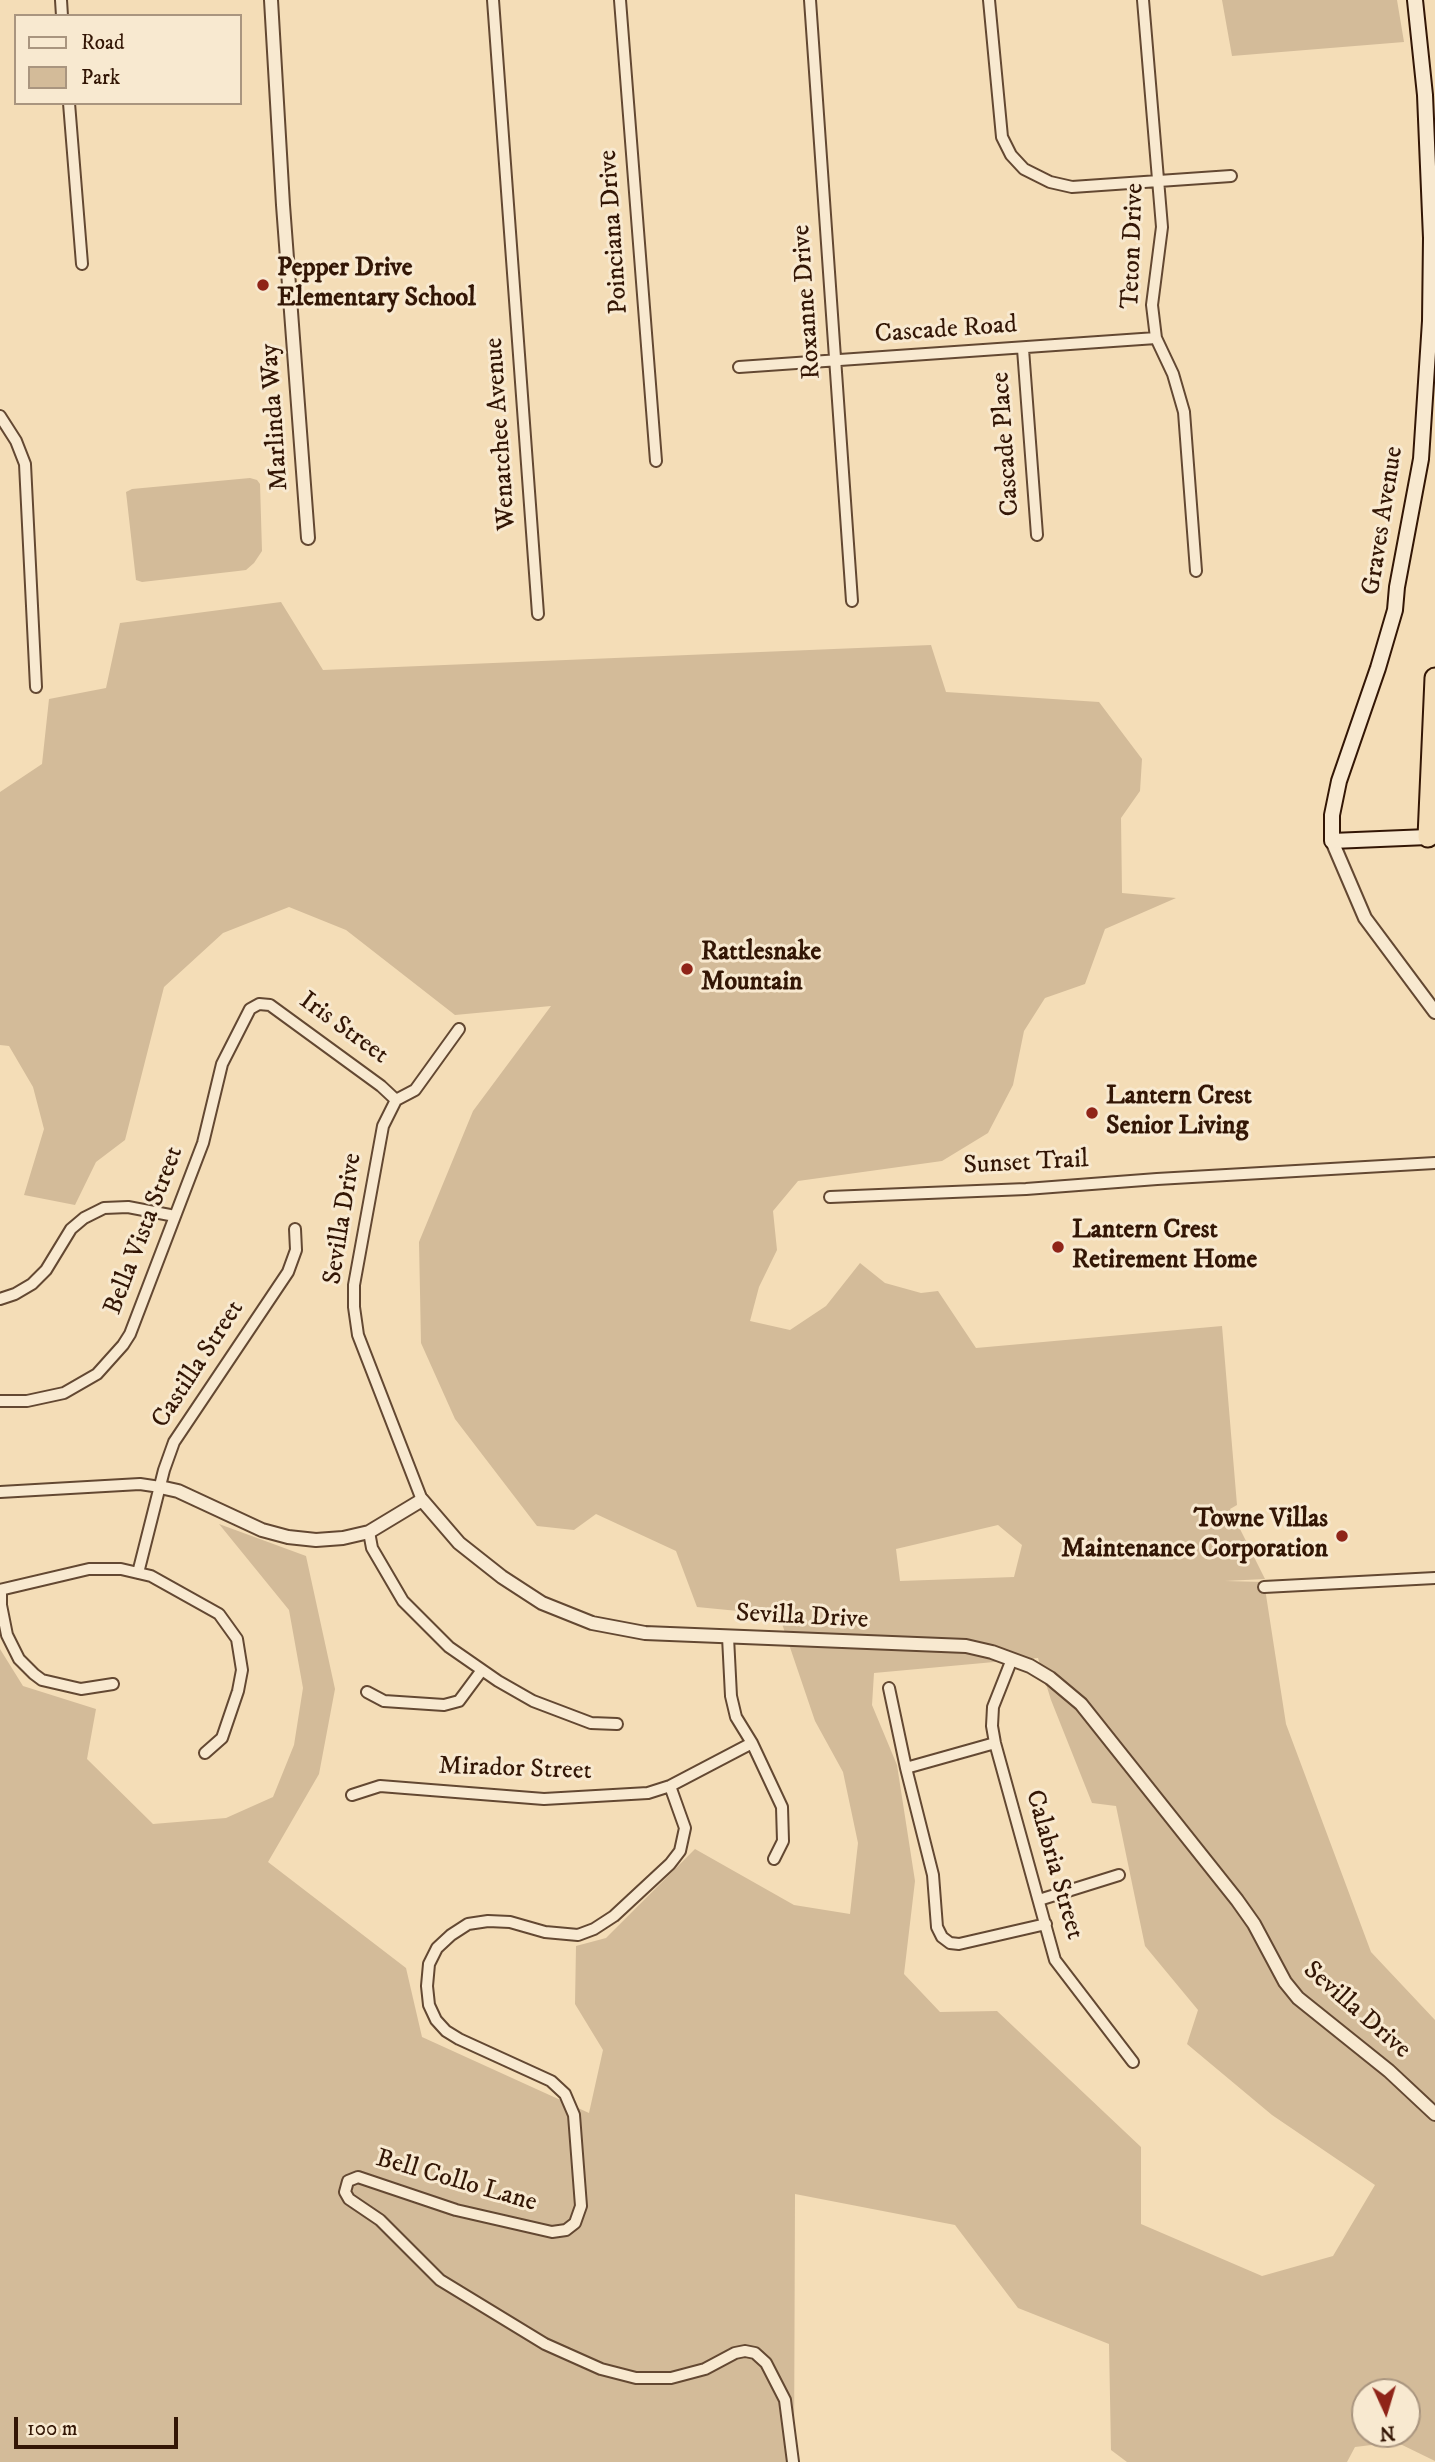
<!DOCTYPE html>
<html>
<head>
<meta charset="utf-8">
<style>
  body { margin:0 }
  #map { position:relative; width:1435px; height:2462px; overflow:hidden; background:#f4ddb7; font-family:"IM FELL DW Pica",serif }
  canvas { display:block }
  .legend { position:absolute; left:14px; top:14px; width:228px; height:91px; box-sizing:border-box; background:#f8e9d0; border:2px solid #a9957f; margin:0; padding:9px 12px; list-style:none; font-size:21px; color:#331605 }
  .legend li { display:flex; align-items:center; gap:14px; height:35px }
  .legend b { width:35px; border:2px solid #a9957f }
  .north { position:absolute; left:1351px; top:2378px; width:70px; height:70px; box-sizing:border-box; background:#f8e9d0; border:2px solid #a9957f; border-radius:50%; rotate:176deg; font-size:19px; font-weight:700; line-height:28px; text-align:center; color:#331605 }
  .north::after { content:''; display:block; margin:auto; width:24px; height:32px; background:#8f2418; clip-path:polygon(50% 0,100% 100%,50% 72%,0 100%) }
  .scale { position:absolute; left:14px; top:2417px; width:164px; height:32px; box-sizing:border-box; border:4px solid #331605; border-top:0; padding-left:9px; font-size:21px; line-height:24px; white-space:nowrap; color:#331605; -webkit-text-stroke:5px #f8e9d0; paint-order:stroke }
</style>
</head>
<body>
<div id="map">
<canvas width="1435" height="2462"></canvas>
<ul class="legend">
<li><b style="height:9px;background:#f8e9d0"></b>Road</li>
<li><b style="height:19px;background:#d3bb99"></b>Park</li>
</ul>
<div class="north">N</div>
<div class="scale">100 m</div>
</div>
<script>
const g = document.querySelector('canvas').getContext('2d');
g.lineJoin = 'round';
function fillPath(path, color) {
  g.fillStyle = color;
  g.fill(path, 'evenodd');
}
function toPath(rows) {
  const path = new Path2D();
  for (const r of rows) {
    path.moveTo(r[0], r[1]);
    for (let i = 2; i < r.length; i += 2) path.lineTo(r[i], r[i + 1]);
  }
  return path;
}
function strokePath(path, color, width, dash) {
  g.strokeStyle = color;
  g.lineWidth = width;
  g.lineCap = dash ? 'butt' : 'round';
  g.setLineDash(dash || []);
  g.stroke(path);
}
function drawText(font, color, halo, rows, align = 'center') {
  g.font = font + ' "IM FELL DW Pica",serif';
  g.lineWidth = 6;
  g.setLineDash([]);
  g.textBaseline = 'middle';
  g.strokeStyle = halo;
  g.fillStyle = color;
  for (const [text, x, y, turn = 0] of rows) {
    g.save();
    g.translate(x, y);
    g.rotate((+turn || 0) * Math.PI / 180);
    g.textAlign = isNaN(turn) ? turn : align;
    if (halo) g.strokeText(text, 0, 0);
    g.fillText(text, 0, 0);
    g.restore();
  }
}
const green = toPath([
  [1222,0,1397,0,1404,42,1232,56],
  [250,478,257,480,260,484,262,551,254,563,246,570,238,571,142,582,136,580,126,492,132,489],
  [281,602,323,670,931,645,946,692,1099,702,1142,759,1140,791,1121,818,1122,893,1176,898,1105,929,1085,984,1045,998,1024,1031,1013,1085,988,1133,942,1161,798,1181,773,1211,777,1250,759,1287,750,1321,790,1330,826,1306,860,1263,885,1283,921,1293,938,1291,976,1348,1222,1326,1237,1505,1230,1509,1265,1579,1225,1581,1264,1582,1286,1724,1371,1952,1435,2020,1435,2461,1396,2442,1355,2447,1347,2462,1127,2462,1111,2450,1109,2344,1018,2308,955,2225,795,2194,794,2462,0,2462,0,1649,23,1686,96,1709,87,1759,153,1824,226,1818,273,1797,294,1745,303,1688,289,1610,219,1524,306,1556,335,1689,319,1774,268,1862,406,1968,422,2037,589,2113,603,2050,575,2004,576,1946,606,1938,695,1849,794,1905,850,1914,858,1843,843,1772,815,1721,779,1615,697,1607,676,1551,596,1514,574,1530,537,1526,455,1419,421,1343,419,1242,473,1111,551,1006,455,1015,346,930,289,907,223,933,164,987,125,1140,96,1162,75,1205,24,1195,44,1129,33,1087,9,1046,0,1045,0,792,42,764,49,699,106,688,120,623],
  [998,1525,1022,1545,1014,1577,900,1581,896,1549],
  [1038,1658,1051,1700,1092,1803,1116,1806,1145,1946,1198,2010,1187,2044,1272,2115,1375,2185,1333,2256,1262,2276,1141,2224,1141,2147,997,2011,940,2012,904,1974,915,1881,897,1765,872,1705,874,1673],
  [1365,2392,1407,2392,1407,2434,1365,2434]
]);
const minor = toPath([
  [61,0,62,16],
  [493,0,538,614],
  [620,0,656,461],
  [810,0,852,601],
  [989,0,1002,137,1011,155,1024,169,1050,182,1072,187,1231,176],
  [1143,0,1162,227,1152,305,1156,338,1173,374,1184,412,1196,571],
  [69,103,82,264],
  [1023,349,1037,535],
  [739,367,1156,338],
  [0,416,16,441,25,464,36,687],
  [396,1100,383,1126,354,1285,354,1307,358,1335,422,1500],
  [396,1100,415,1090,459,1029],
  [830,1197,1026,1189,1157,1179,1435,1163],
  [0,1299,15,1294,32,1284,46,1270,71,1229,84,1218,104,1208,128,1207,175,1216],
  [0,1401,27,1401,64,1393,97,1374,123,1345,130,1334,203,1143,222,1064,250,1009,259,1004,270,1005,381,1086,396,1100],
  [0,1492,140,1484,160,1487],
  [369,1532,372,1548,403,1601,449,1647,498,1681,533,1701,591,1723,617,1724],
  [138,1573,164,1470,174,1442,288,1272,296,1250,295,1229],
  [1264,1587,1435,1578],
  [0,1590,89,1569,121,1569,151,1576,219,1614,237,1639,242,1670,238,1691,222,1738,205,1753],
  [1,1590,1,1605,7,1635,19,1659,34,1674,42,1680,81,1689,113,1684],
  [728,1637,731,1696,736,1717,752,1743,782,1807,783,1841,774,1859],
  [1012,1659,993,1707,992,1726,995,1743,1055,1960,1133,2062],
  [889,1688,906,1768,933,1875,937,1927,942,1937,950,1943,959,1944,1046,1924],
  [367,1692,384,1701,444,1705,459,1701,482,1670],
  [906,1768,995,1743],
  [670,1786,685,1828,680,1851,670,1864,614,1916,594,1929,578,1935,545,1932,510,1922,488,1921,468,1924,451,1935,437,1948,429,1964,427,1986,429,2005,436,2020,446,2031,459,2039,551,2081,565,2094,574,2115,581,2206,575,2223,566,2230,552,2232,456,2210,358,2177,348,2181,345,2192,349,2199,380,2220,440,2280,545,2344,601,2369,636,2378,671,2378,705,2369,735,2353,745,2351,755,2353,766,2363,785,2400,793,2462],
  [352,1795,380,1786,544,1799,648,1793,670,1786,752,1743],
  [1039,1900,1119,1875]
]);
const tertiary = toPath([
  [271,0,283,205,308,538],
  [1332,841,1365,918,1435,1012],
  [160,1487,178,1491,262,1530,288,1537,316,1540,343,1538,369,1532,422,1500,459,1543,502,1577,542,1603,592,1623,645,1633,966,1646,992,1652,1030,1666,1050,1678,1081,1704,1237,1900,1254,1924,1285,1982,1298,1998,1389,2071,1435,2114]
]);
const secondary = toPath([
  [1415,0,1425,95,1431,238,1430,321,1421,459,1397,587,1395,610,1378,668,1339,781,1332,815,1332,841,1428,837]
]);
const motorway = toPath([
  [1428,837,1435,678]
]);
const markers = [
  [263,285,7,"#8f2418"],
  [687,969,7,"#8f2418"],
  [1092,1113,7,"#8f2418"],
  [1058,1247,7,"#8f2418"],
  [1342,1536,7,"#8f2418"]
];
const streetNames = [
  ["Poinciana Drive",615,232,-94],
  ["Teton Drive",1134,246,-88],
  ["Roxanne Drive",808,302,-94],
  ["Cascade Road",946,331,-4],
  ["Marlinda Way",276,417,-94],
  ["Wenatchee Avenue",502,434,-94],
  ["Cascade Place",1007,444,-94],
  ["Graves Avenue",1384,521,-81],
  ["Iris Street",343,1029,36],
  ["Sunset Trail",1026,1164,-3],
  ["Sevilla Drive",344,1219,-81],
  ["Bella Vista Street",145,1231,-69],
  ["Castilla Street",199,1365,-57],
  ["Sevilla Drive",802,1618,3],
  ["Mirador Street",515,1770,2],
  ["Calabria Street",1053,1865,74],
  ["Sevilla Drive",1356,2011,41],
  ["Bell Collo Lane",456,2182,16]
];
const poiNames = [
  ["Pepper Drive",277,270],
  ["Elementary School",277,300],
  ["Rattlesnake",701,954],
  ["Mountain",701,984],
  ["Lantern Crest",1106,1098],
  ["Senior Living",1106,1128],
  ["Lantern Crest",1072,1232],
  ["Retirement Home",1072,1262],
  ["Towne Villas",1328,1521,"right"],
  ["Maintenance Corporation",1328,1551,"right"]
];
fillPath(green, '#d3bb99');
strokePath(minor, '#634832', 14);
strokePath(tertiary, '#634832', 16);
strokePath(secondary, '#331605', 18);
strokePath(motorway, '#331605', 23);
strokePath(minor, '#f8e9d0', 10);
strokePath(tertiary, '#f8e9d0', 12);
strokePath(secondary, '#f8e9d0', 14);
strokePath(motorway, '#f4ddb7', 19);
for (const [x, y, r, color] of markers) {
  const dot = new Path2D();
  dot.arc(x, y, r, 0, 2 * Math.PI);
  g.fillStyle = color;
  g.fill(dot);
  strokePath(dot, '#f8e9d0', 2.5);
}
drawText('26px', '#331605', '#f8e9d0', streetNames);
drawText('bold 26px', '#331605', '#f8e9d0', poiNames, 'left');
</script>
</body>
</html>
